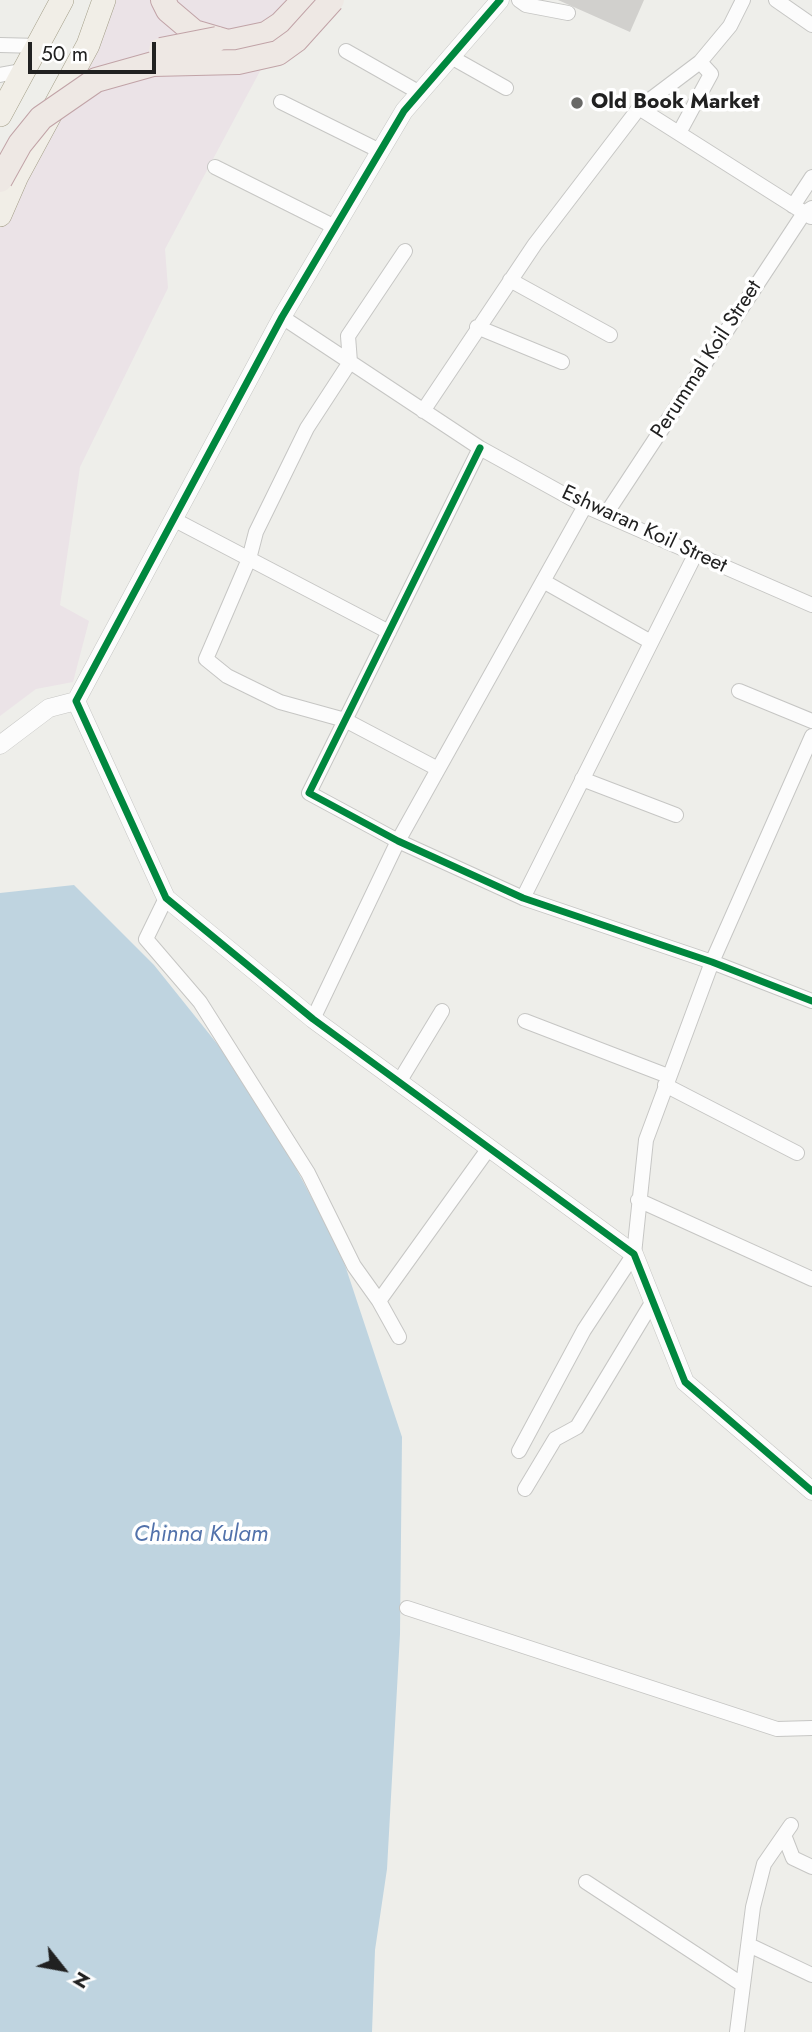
<!DOCTYPE html>
<html>
<head>
<meta charset="utf-8">
<style>
  body { margin:0 }
  #map { position:relative; width:812px; height:2032px; overflow:hidden; background:#eeeeea; font-family:Jost,sans-serif }
  canvas { display:block }
  .north { position:absolute; left:28px; top:1934px; width:70px; height:70px; -webkit-text-stroke:5px #fff; paint-order:stroke; rotate:121deg; font-size:19px; font-weight:700; line-height:28px; text-align:center; color:#212121 }
  .north::after { content:''; display:block; margin:auto; width:24px; height:32px; background:#212121; clip-path:polygon(50% 0,100% 100%,50% 72%,0 100%) }
  .scale { position:absolute; left:28px; top:42px; width:128px; height:32px; box-sizing:border-box; border:4px solid #212121; border-top:0; padding-left:9px; font-size:21px; line-height:24px; white-space:nowrap; color:#212121; -webkit-text-stroke:5px #fff; paint-order:stroke }
</style>
</head>
<body>
<div id="map">
<canvas width="812" height="2032"></canvas>
<div class="north">N</div>
<div class="scale">50 m</div>
</div>
<script>
const g = document.querySelector('canvas').getContext('2d');
g.lineJoin = 'round';
function fillPath(path, color) {
  g.fillStyle = color;
  g.fill(path, 'evenodd');
}
function toPath(rows) {
  const path = new Path2D();
  for (const r of rows) {
    path.moveTo(r[0], r[1]);
    for (let i = 2; i < r.length; i += 2) path.lineTo(r[i], r[i + 1]);
  }
  return path;
}
function strokePath(path, color, width, dash) {
  g.strokeStyle = color;
  g.lineWidth = width;
  g.lineCap = dash ? 'butt' : 'round';
  g.setLineDash(dash || []);
  g.stroke(path);
}
function drawText(font, color, halo, rows, align = 'center') {
  g.font = font + ' Jost,sans-serif';
  g.lineWidth = 7;
  g.setLineDash([]);
  g.textBaseline = 'middle';
  g.strokeStyle = halo;
  g.fillStyle = color;
  for (const [text, x, y, turn = 0] of rows) {
    g.save();
    g.translate(x, y);
    g.rotate((+turn || 0) * Math.PI / 180);
    g.textAlign = isNaN(turn) ? turn : align;
    if (halo) g.strokeText(text, 0, 0);
    g.fillText(text, 0, 0);
    g.restore();
  }
}
const industrial = toPath([
  [107,0,303,0,267,58,165,249,168,288,80,467,60,605,89,621,73,682,36,689,0,716,0,213]
]);
const water = toPath([
  [74,885,154,965,255,1091,341,1253,402,1437,400,1634,387,1869,375,1950,372,2032,0,2032,0,893]
]);
const building = toPath([
  [558,0,644,0,630,32]
]);
const minor = toPath([
  [519,0,526,5,568,13],
  [743,0,730,26,700,62,639,108,811,217],
  [776,0,812,25],
  [0,45,39,46],
  [346,51,420,93],
  [451,57,506,88],
  [0,75,26,70],
  [281,102,380,151],
  [679,133,711,74,700,62],
  [215,167,335,227],
  [793,206,812,177],
  [405,251,348,336,350,362,307,428,256,532,249,559,206,659,227,676,280,702,345,720,438,769],
  [510,280,610,335],
  [282,317,480,448,585,506,812,605],
  [477,327,562,362],
  [423,411,535,244,639,108],
  [480,448,309,793,398,841,523,898,712,962,812,1001],
  [606,514,804,213,812,208],
  [173,519,389,632],
  [543,581,651,642],
  [739,691,812,721],
  [582,779,676,815],
  [166,898,146,939,200,1002,308,1173,354,1266,379,1301,399,1337],
  [523,898,695,555],
  [313,1019,398,841,585,506],
  [525,1021,668,1076],
  [399,1082,442,1011],
  [665,1085,797,1153],
  [638,1200,812,1279],
  [379,1301,489,1148],
  [519,1451,584,1330,634,1254,646,1140,712,962,812,736],
  [525,1489,555,1439,577,1427,653,1301],
  [407,1608,777,1729,812,1728],
  [784,1835,793,1858,812,1867],
  [586,1882,743,1985],
  [749,1945,812,1975],
  [737,2032,753,1907,764,1864,791,1825]
]);
const tertiary = toPath([
  [500,0,404,111,282,317,76,701,166,898,313,1019,634,1254,685,1382,812,1491],
  [0,745,49,708,76,701]
]);
const primary = toPath([
  [0,115,62,0],
  [0,215,17,176,88,45,104,0]
]);
const trunk = toPath([
  [163,0,168,10,194,32,228,42,266,34,281,24,304,0]
]);
const trunkBridge = toPath([
  [161,50,217,39],
  [0,180,20,144,41,118,96,80,153,64,238,62,278,53,296,40,332,0]
]);
const cycleway = toPath([
  [500,0,404,111,282,317,76,701,166,898,313,1019,634,1254,685,1382,812,1491],
  [480,448,309,793,398,841,523,898,712,962,812,1001]
]);
const markers = [
  [577,103,7,"#696967"]
];
const poiNames = [
  ["Old Book Market",591,103]
];
const streetNames = [
  ["Perummal Koil Street",707,360,-57],
  ["Eshwaran Koil Street",644,530,25]
];
const waterNames = [
  ["Chinna Kulam",201,1535]
];
fillPath(industrial, '#ebe3e7');
fillPath(water, '#bfd4e0');
fillPath(building, '#d1d0cd');
strokePath(minor, '#c6c6c4', 16);
strokePath(tertiary, '#c6c6c4', 19);
strokePath(primary, '#a39e88', 24);
strokePath(trunk, '#c1a3a7', 26);
strokePath(minor, '#fcfcfc', 14);
strokePath(tertiary, '#fcfcfc', 18);
strokePath(primary, '#f1eee7', 23);
strokePath(trunk, '#eee8e4', 24);
strokePath(trunkBridge, '#c1a3a7', 26, []);
strokePath(trunkBridge, '#eee8e4', 24);
strokePath(cycleway, '#00873e', 7);
for (const [x, y, r, color] of markers) {
  const dot = new Path2D();
  dot.arc(x, y, r, 0, 2 * Math.PI);
  g.fillStyle = color;
  g.fill(dot);
  strokePath(dot, '#fff', 2.5);
}
drawText('bold 21px', '#212121', '#fff', poiNames, 'left');
drawText('21px', '#212121', '#fff', streetNames);
drawText('italic 23px', '#5272ab', '#fff', waterNames);
</script>
</body>
</html>
